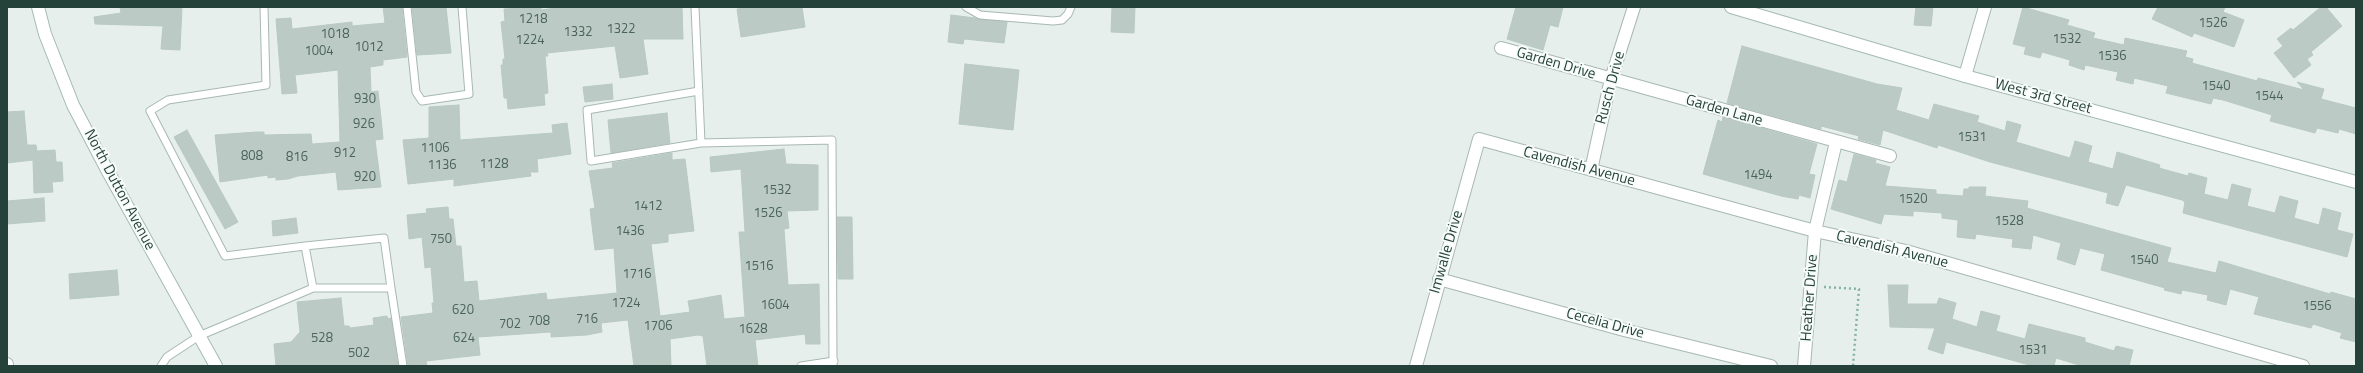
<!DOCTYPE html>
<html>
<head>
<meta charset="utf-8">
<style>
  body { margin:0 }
  #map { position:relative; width:2363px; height:373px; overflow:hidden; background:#e6efeb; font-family:"Titillium Web",sans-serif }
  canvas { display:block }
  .frame { position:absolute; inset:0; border:8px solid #24423a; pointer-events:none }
</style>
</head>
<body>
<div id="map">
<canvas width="2363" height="373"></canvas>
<div class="frame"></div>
</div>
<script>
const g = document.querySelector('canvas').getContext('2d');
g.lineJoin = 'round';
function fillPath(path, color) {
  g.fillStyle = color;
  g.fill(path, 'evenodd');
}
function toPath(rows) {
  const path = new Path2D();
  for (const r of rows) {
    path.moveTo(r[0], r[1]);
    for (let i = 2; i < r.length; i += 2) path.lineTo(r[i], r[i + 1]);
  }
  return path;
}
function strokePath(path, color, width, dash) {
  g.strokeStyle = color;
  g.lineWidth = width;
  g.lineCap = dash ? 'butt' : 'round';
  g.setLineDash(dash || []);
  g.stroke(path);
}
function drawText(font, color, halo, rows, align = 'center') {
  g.font = font + ' "Titillium Web",sans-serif';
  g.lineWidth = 4;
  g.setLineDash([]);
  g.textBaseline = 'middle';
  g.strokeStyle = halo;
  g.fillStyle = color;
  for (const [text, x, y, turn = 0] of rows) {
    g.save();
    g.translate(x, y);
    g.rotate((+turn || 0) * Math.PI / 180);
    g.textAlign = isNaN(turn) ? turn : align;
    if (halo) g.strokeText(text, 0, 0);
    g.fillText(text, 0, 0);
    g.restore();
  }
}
const building = toPath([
  [120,7,182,7,180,50,161,49,163,26,95,24,94,17,121,13,120,7],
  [383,7,402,7,407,57,383,60,383,65,370,67,371,92,378,91,381,118,383,139,375,140,381,187,338,190,336,172,298,176,288,179,276,180,276,177,268,178,268,175,220,182,215,135,256,132,264,132,264,135,311,134,312,144,340,142,338,70,295,75,297,93,282,94,276,19,291,18,292,29,352,22,352,26,385,23,383,7],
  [412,7,446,7,451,53,417,55,412,7],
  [541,7,541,10,564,7,682,7,683,39,643,39,648,74,620,78,615,46,547,53,548,56,545,56,548,93,544,94,545,105,508,109,507,98,504,98,501,65,503,65,503,59,505,59,501,22,505,21,504,9,541,7],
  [754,7,802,7,805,27,741,37,737,9,754,7],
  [1112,7,1135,7,1134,33,1111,32,1112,7],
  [1516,7,1563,7,1558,27,1550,25,1543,50,1507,39,1516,7],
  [1916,7,1933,7,1931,26,1914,25,1916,7],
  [2023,7,2069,20,2067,25,2095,33,2093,38,2124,45,2125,38,2187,51,2185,57,2193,59,2192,63,2257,81,2258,78,2304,90,2297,82,2324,89,2321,99,2356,108,2356,134,2339,129,2338,133,2317,128,2315,133,2270,121,2272,115,2223,100,2213,98,2211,104,2166,93,2168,86,2134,78,2133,84,2116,80,2118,72,2085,65,2084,70,2069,65,2070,60,2042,52,2040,58,2024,54,2026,47,2013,44,2023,7],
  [2158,7,2225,7,2223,12,2244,20,2234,47,2194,33,2192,37,2152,19,2158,7],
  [2321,7,2326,7,2342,26,2311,52,2313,55,2307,59,2311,65,2294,78,2274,53,2283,46,2277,39,2291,28,2293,30,2321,7],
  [951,15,1007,22,1004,43,964,39,963,44,948,42,951,15],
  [1742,46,1877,84,1902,88,1896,110,1929,120,1934,104,1979,116,1977,122,2005,131,2007,121,2021,125,2016,142,2070,158,2075,141,2092,146,2088,162,2113,169,2117,152,2160,165,2159,168,2188,176,2189,173,2207,178,2204,194,2228,200,2232,184,2251,189,2247,206,2275,213,2280,196,2298,201,2294,218,2319,225,2323,208,2341,213,2337,230,2353,234,2347,257,2183,213,2185,202,2182,200,2126,185,2118,206,2106,203,2108,193,1990,162,1938,145,1937,148,1883,130,1880,145,1858,139,1859,136,1821,126,1821,129,1727,103,1742,46],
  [965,64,1019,70,1013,130,959,124,965,64],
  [612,84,613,99,585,102,583,87,612,84],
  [459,105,460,140,553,133,552,125,567,123,571,154,537,159,538,172,530,172,531,176,454,186,454,179,408,184,403,140,429,138,429,107,459,105],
  [24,111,27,145,36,145,37,151,55,150,56,162,62,162,63,181,52,182,53,192,34,193,33,160,7,163,7,112,24,111],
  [667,113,670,143,611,153,608,120,667,113],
  [1723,117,1817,144,1809,174,1815,175,1810,198,1799,195,1798,199,1781,196,1703,174,1718,120,1722,122,1723,117],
  [187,130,238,222,225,229,174,137,187,130],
  [784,149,786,164,818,165,818,210,787,211,789,228,784,229,788,285,819,284,820,344,806,344,805,334,755,340,758,366,707,366,703,336,698,335,670,339,671,366,634,366,628,320,601,323,602,332,587,335,551,337,551,332,478,337,480,355,426,361,427,366,408,366,401,317,433,313,432,303,434,303,431,267,425,268,422,237,409,239,407,215,427,213,426,209,448,207,449,219,453,219,456,246,461,246,464,282,477,281,479,301,546,293,547,300,617,293,614,248,595,250,590,209,595,208,589,171,613,168,612,163,672,153,672,160,685,159,694,231,668,234,668,242,651,244,660,316,690,312,688,301,721,295,724,319,745,317,739,232,745,232,741,169,711,172,710,157,784,149],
  [1854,154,1876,160,1875,163,1890,167,1885,186,1936,190,1936,194,1963,196,1964,189,1969,189,1969,187,1986,187,1985,196,2028,201,2027,208,2171,248,2167,262,2216,273,2219,261,2330,294,2331,292,2356,299,2356,342,2340,338,2342,333,2313,324,2311,328,2254,314,2259,297,2230,289,2226,305,2207,300,2208,295,2182,290,2181,294,2164,290,2165,288,2101,270,2105,254,2080,248,2075,265,2057,259,2061,243,2033,235,2031,249,2012,247,2013,239,1976,234,1975,239,1957,237,1958,220,1942,218,1942,213,1913,211,1913,216,1884,214,1881,224,1831,209,1839,180,1847,182,1854,154],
  [44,198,45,221,7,224,7,201,44,198],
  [837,217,852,217,853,279,838,279,837,217],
  [296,218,298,233,273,236,272,221,296,218],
  [117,270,119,295,70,299,69,274,117,270],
  [1888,285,1908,285,1907,304,1937,304,1939,298,1956,303,1952,319,1977,327,1981,311,2000,316,1996,331,2025,339,2029,324,2085,338,2085,342,2114,351,2116,346,2133,350,2129,366,2082,366,2056,358,2054,366,2033,366,1946,342,1943,354,1928,349,1935,328,1890,327,1888,285],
  [341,298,344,326,349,326,350,328,374,325,373,318,387,316,388,319,391,318,398,366,276,366,274,344,291,342,300,332,297,302,341,298]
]);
const path = toPath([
  [1824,287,1859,289,1853,366]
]);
const service = toPath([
  [264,7,266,85,168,100,150,111,225,256,305,246],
  [407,7,416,92,422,101,469,94,462,7],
  [695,7,701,143,832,140,833,366],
  [966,7,980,15,1053,21,1062,20,1068,14,1071,7],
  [699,91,587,110,591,161,701,143],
  [313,288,305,246,384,238,391,288],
  [161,366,167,357,199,336,313,288,391,288,403,366],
  [801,366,834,361]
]);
const minor = toPath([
  [1501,48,1890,156],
  [1965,76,1985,7],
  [1591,170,1611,79,1634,7],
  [1439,279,1624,330,1771,366],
  [7,364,7,366],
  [1416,366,1479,139,1815,231,1906,251,2303,366],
  [1804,366,1815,231,1836,142]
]);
const secondary = toPath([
  [38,7,45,34,73,105,106,168,216,366],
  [1731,7,1965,76,2356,182]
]);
const numberNames = [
  ["1218",533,20],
  ["1526",2213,24],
  ["1322",621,30],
  ["1332",578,33],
  ["1018",335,35],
  ["1532",2067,40],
  ["1224",530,41],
  ["1012",369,48],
  ["1004",319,52],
  ["1536",2112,57],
  ["1540",2216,87],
  ["1544",2269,97],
  ["930",365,100],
  ["926",364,125],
  ["1531",1972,138],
  ["1106",435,149],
  ["912",345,154],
  ["808",252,157],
  ["816",297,158],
  ["1128",494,165],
  ["1136",442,166],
  ["1494",1758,176],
  ["920",365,178],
  ["1532",777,191],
  ["1520",1913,200],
  ["1412",648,207],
  ["1526",768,214],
  ["1528",2009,222],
  ["1436",630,232],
  ["750",441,240],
  ["1540",2144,261],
  ["1516",759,267],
  ["1716",637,275],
  ["1724",626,304],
  ["1604",775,306],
  ["1556",2317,307],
  ["620",463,311],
  ["716",587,320],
  ["708",539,322],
  ["702",510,325],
  ["1706",658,327],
  ["1628",753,330],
  ["528",322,339],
  ["624",464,339],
  ["1531",2033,351],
  ["502",359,354]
];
const streetNames = [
  ["Garden Drive",1556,64,16],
  ["Rusch Drive",1611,88,-75],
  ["West 3rd Street",2043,97,15],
  ["Garden Lane",1724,111,16],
  ["Cavendish Avenue",1579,167,15],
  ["North Dutton Avenue",119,190,62],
  ["Cavendish Avenue",1892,250,14],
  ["Imwalle Drive",1447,252,-74],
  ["Heather Drive",1810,298,-86],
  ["Cecelia Drive",1605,324,15]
];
fillPath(building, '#bbcac4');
strokePath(building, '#b8c9c2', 1);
strokePath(service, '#a8b8b2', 9);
strokePath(minor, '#a8b8b2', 14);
strokePath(secondary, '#a4bbb3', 14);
strokePath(path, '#86b3a5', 2.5, [2, 3]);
strokePath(service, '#fff', 7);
strokePath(minor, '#fff', 12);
strokePath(secondary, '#fff', 12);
drawText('13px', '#4a645c', null, numberNames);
drawText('15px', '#24423a', '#f7fbf9', streetNames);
</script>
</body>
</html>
